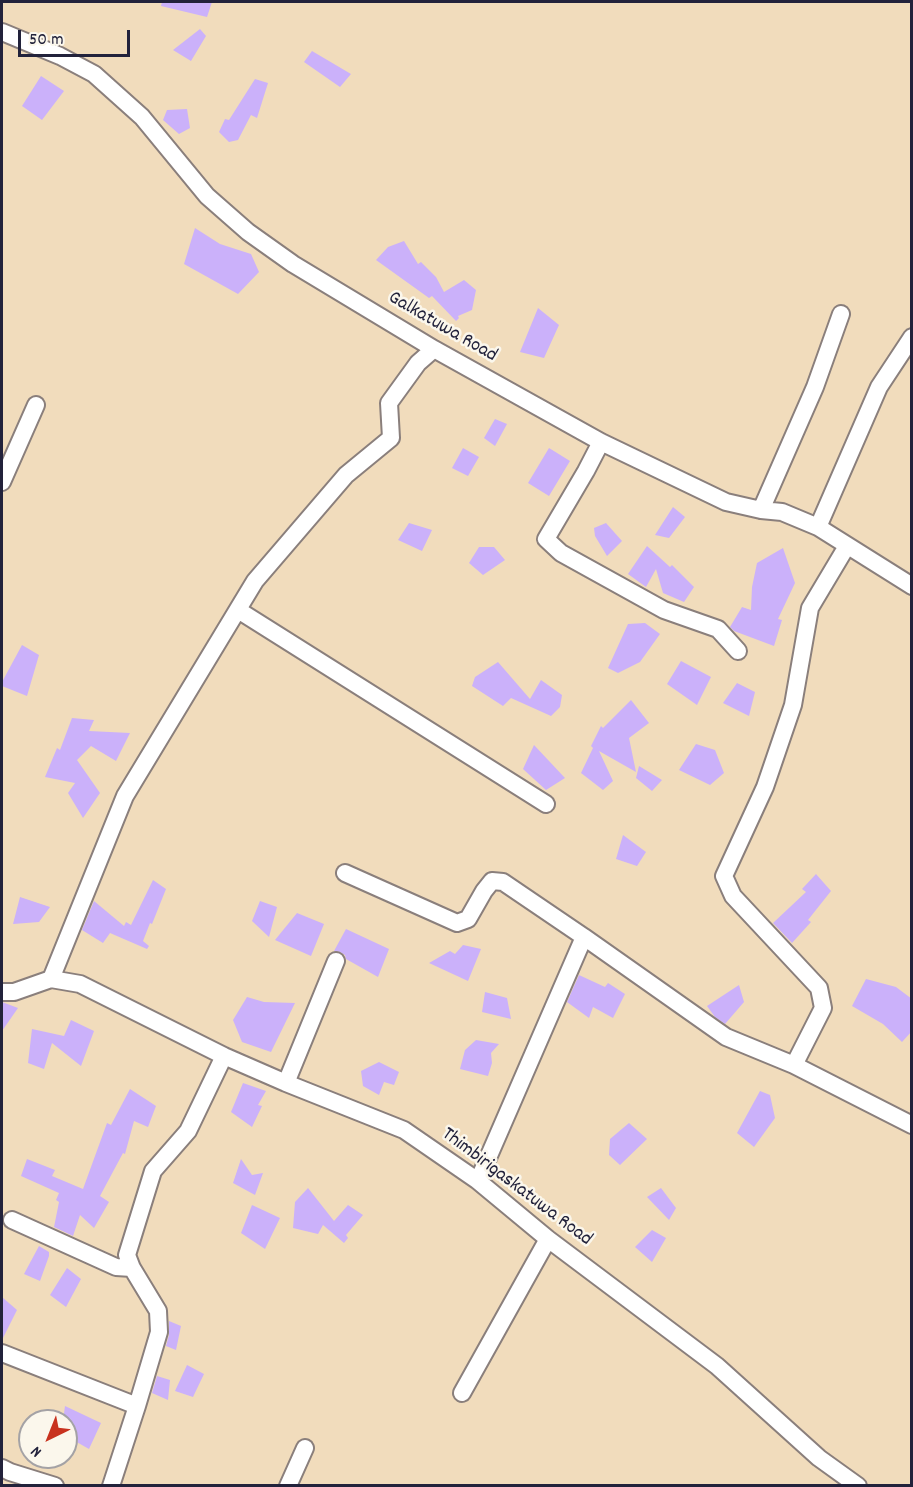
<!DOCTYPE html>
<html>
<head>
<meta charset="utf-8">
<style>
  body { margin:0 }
  #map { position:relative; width:913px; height:1487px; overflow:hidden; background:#f1dcbc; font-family:Dekko,sans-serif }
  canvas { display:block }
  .frame { position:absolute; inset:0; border:3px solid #22223b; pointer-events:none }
  .north { position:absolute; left:18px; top:1409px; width:60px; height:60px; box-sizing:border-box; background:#fbf7ec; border:2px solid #a4a2a5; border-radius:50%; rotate:223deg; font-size:16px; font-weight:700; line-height:24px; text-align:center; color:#22223b }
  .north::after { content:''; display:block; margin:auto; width:21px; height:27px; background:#c8321e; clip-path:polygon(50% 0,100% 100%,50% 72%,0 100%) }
  .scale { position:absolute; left:18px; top:30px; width:112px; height:27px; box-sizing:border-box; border:3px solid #22223b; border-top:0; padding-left:8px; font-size:18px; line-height:21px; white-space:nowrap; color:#22223b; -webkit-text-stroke:4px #fbf7ec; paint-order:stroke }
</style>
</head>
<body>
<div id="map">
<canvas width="913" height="1487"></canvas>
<div class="frame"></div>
<div class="north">N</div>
<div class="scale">50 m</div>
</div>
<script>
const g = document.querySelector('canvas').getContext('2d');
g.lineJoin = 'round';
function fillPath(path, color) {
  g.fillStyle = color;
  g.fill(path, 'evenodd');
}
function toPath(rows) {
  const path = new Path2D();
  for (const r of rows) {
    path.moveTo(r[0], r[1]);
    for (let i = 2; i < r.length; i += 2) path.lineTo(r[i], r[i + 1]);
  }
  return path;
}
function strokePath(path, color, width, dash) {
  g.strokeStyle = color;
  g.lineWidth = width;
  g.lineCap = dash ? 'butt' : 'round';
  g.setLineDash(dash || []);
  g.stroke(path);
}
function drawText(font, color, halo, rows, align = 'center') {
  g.font = font + ' Dekko,sans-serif';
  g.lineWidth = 5;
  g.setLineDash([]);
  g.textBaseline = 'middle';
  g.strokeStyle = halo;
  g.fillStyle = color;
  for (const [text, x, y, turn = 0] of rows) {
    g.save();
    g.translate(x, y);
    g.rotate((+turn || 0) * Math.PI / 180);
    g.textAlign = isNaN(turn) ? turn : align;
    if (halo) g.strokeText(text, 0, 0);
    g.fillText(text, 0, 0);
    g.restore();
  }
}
const building = toPath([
  [162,2,212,2,207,17,161,6],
  [200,29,206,36,191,61,173,50],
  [312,51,351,74,340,87,304,62],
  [41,76,64,91,42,120,22,106],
  [255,79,268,83,257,118,251,115,238,140,229,142,219,132,225,119,229,120],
  [187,109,190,128,179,134,163,120,167,110],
  [195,228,220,244,251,254,259,272,238,294,184,264],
  [404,241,418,264,421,262,436,277,444,292,464,280,476,290,472,310,458,316,459,318,456,321,432,296,429,298,376,260,388,247],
  [538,308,559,325,544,358,520,352],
  [495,419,507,424,495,446,484,438],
  [463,448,479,457,468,476,452,468],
  [549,448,570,461,549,496,528,483],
  [673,507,685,517,669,538,655,535],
  [409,523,432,530,422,551,398,540],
  [606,523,622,541,607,556,595,536,594,528],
  [647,546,670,567,672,565,694,587,684,602,663,593,656,569,646,587,628,574],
  [479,547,494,547,505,560,483,575,469,563],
  [783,548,795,583,778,619,782,620,774,646,734,631,730,627,742,607,751,610,752,587,757,563],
  [645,623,660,634,640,662,618,673,608,668,628,624],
  [22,645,39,655,27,696,2,686,2,682],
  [681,661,711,677,697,705,667,684],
  [498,662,530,699,541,680,562,695,560,707,551,716,511,698,503,706,472,686,475,677],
  [737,683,755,692,749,716,723,703],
  [631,700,649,723,629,738,636,772,599,751,613,781,603,790,581,773,593,748,591,746,601,726,603,728],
  [72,718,94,720,89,731,130,733,116,761,91,746,77,760,100,793,83,818,68,793,75,783,45,777,57,748,60,750],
  [696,744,715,750,724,773,710,785,679,770],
  [534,745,565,778,546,790,523,769],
  [639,766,662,780,652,791,636,778],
  [623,835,646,852,637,866,616,859],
  [816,874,831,891,808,920,811,922,792,943,773,923,806,892,802,889],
  [153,880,166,889,152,924,150,923,143,941,149,946,147,949,110,933,103,943,82,930,94,901,124,926,126,922,131,925],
  [20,897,50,907,39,922,13,924],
  [260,901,277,907,269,937,252,921],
  [297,913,324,924,311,956,275,940],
  [346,929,389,949,378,977,346,959,345,955,340,952,334,951],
  [463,945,481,949,468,981,429,963,450,951,455,954],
  [579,975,605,987,608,983,625,994,613,1018,593,1007,589,1018,567,1002],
  [866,979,896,987,912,999,912,1031,902,1042,883,1024,852,1006],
  [739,985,744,1002,725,1024,715,1017,707,1006],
  [485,992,507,998,511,1019,482,1012],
  [247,997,264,1002,295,1003,271,1052,242,1042,233,1020],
  [2,1002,18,1008,2,1031],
  [71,1020,94,1031,81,1066,52,1043,44,1069,28,1063,32,1029,64,1036],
  [476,1040,499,1044,491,1053,492,1063,488,1076,460,1069,465,1050],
  [379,1062,399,1072,394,1085,384,1082,379,1095,363,1086,361,1071],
  [243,1083,266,1091,258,1105,262,1106,252,1127,231,1112],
  [130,1089,156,1106,148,1127,134,1121,125,1154,123,1153,100,1196,109,1202,94,1228,80,1215,73,1236,54,1227,59,1202,56,1200,59,1193,21,1176,27,1159,55,1170,52,1176,83,1189,107,1123,111,1125],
  [760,1091,770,1095,775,1118,754,1147,737,1133],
  [629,1123,647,1139,620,1165,609,1155,610,1139],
  [241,1159,252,1175,263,1173,255,1195,233,1183],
  [308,1188,334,1221,348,1205,363,1215,346,1235,348,1238,344,1243,323,1225,318,1234,293,1228,295,1202],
  [661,1188,676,1208,669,1220,647,1197],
  [252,1205,280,1218,265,1249,241,1233],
  [652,1230,666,1238,652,1262,635,1247],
  [39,1246,49,1252,49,1256,40,1281,24,1274],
  [67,1268,81,1279,66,1307,50,1295],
  [2,1297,17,1310,2,1340],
  [169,1321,181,1326,176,1350,166,1346,169,1335],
  [187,1365,204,1374,193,1397,175,1391],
  [157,1376,170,1380,168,1400,152,1393],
  [65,1406,101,1423,89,1449,66,1436,66,1421,63,1421]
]);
const minor = toPath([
  [2,32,60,56,94,74,142,117,207,196,248,232,293,264,434,349,601,442,726,502,761,510,782,512,818,527,912,586],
  [601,442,586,471,546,539,561,553,664,610,718,629,738,651],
  [2,482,36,405],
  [761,510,815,387,841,314],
  [818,527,879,387,912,337],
  [238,610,546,804],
  [345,873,457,923,468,919,484,891,492,881,503,882,584,937],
  [51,979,125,796,255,581,346,475,391,438,389,403,418,363,434,349],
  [2,992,14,992,51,979,80,984,224,1056,286,1083,404,1130,478,1181,548,1239,717,1366,819,1458,858,1486],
  [794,1065,823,1008,819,988,733,896,724,876,765,787,793,705,810,608,847,546],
  [286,1083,336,961],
  [478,1181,584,937,726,1037,794,1065,912,1125],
  [12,1220,116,1267,132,1268],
  [2,1353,137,1406],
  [462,1393,548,1239],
  [2,1468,10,1472,55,1486],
  [111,1486,137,1406,159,1332,158,1311,132,1268,127,1255,153,1171,188,1131,224,1056],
  [288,1486,305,1448]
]);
const streetNames = [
  ["Galkatuwa Road",442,328,30],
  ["Thimbirigaskatuwa Road",516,1188,37]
];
fillPath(building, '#cbb1fa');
strokePath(minor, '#8a7f7c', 20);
strokePath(minor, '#fff', 16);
drawText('20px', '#22223b', '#fbf7ec', streetNames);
</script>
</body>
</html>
